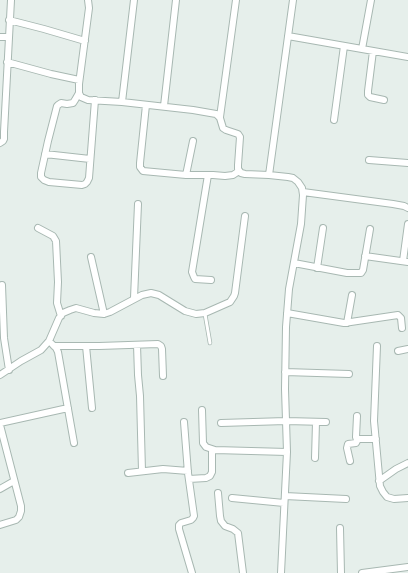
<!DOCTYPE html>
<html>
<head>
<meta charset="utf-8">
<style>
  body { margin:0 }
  canvas { display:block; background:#e6efeb }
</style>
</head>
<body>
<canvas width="408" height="573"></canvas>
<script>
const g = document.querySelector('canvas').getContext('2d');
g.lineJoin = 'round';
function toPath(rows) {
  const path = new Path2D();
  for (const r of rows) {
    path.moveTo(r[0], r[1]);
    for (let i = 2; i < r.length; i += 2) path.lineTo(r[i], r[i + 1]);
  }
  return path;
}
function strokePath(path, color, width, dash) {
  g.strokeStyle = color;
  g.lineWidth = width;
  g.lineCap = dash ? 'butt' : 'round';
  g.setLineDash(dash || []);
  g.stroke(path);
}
const service = toPath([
  [205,314,210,343]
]);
const minor = toPath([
  [88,0,89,8,79,84,79,93,81,97,88,100,122,102,193,110,216,114,220,118,223,128,226,130,238,134,240,137,238,165,238,169,241,173,245,174,269,175,288,177,293,178,298,182,302,188,303,195,301,224,289,289,286,327,285,389,287,452,281,573],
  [9,20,44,29,85,41],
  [288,36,362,49,371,0],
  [0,37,9,37],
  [362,49,408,57],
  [373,51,368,91,368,95,370,97,384,100],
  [7,62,51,74,79,80],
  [79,93,75,100,73,103,67,104,61,103,58,105,57,106,48,141,41,173,41,177,44,180,49,182,82,185,85,184,87,182,89,178,95,100],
  [122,102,134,0],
  [146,105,140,163,140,167,143,171,186,175,213,175,225,176,233,175,239,171],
  [164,106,176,0],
  [220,117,236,0],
  [334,120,344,46],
  [0,143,3,141,4,139,4,132,11,0],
  [45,154,90,159],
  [369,160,408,163],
  [186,175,193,141],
  [208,175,192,272,194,277,195,279,211,280],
  [269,175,293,0],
  [303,192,393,204,404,206,408,208],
  [38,228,53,236,56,241,58,282,57,303,61,316],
  [365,256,408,262],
  [91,257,104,314],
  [403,261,408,224],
  [294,263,347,273,361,273,363,270,370,229],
  [317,268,323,228],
  [2,285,4,338,9,370],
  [134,298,138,204],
  [287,313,344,323,398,315,401,318,402,328],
  [347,323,352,295],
  [52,344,56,348,58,352,74,443],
  [137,345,138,375,140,396,142,471],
  [54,346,99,346,158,344,161,346,162,349,163,376],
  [86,346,92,408],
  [377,346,374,421,380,486,383,492,387,497,394,499,408,498],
  [398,351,408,349],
  [285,372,349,374],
  [0,375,21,361,41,350,49,341,59,318,63,313,70,310,76,308,94,313,104,314,110,312,142,295,151,293,159,295,185,311,196,314,205,313,230,302,234,296,235,293,245,216],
  [202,410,203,443,206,447,215,450,287,452],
  [184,422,188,473,194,516,193,518,191,520,181,523,179,525,179,529,192,573],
  [0,423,68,408],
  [221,423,286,421,326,422],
  [0,425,21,506,21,511,19,517,16,520,0,525],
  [357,440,356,437,357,416],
  [315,458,316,422],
  [350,461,347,448,348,444,356,443,358,439,376,439],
  [128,473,163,469,188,471],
  [189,479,206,478,210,476,212,472,212,450],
  [379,481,396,469,408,463],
  [0,489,14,481],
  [218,493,220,516,221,521,225,526,233,529,238,533,243,573],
  [285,496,346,499],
  [232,498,284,503],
  [340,528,341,573],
  [362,573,408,567]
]);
strokePath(service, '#a8b8b2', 4.5);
strokePath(minor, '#a8b8b2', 8);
strokePath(service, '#fff', 3);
strokePath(minor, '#fff', 6);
</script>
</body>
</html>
